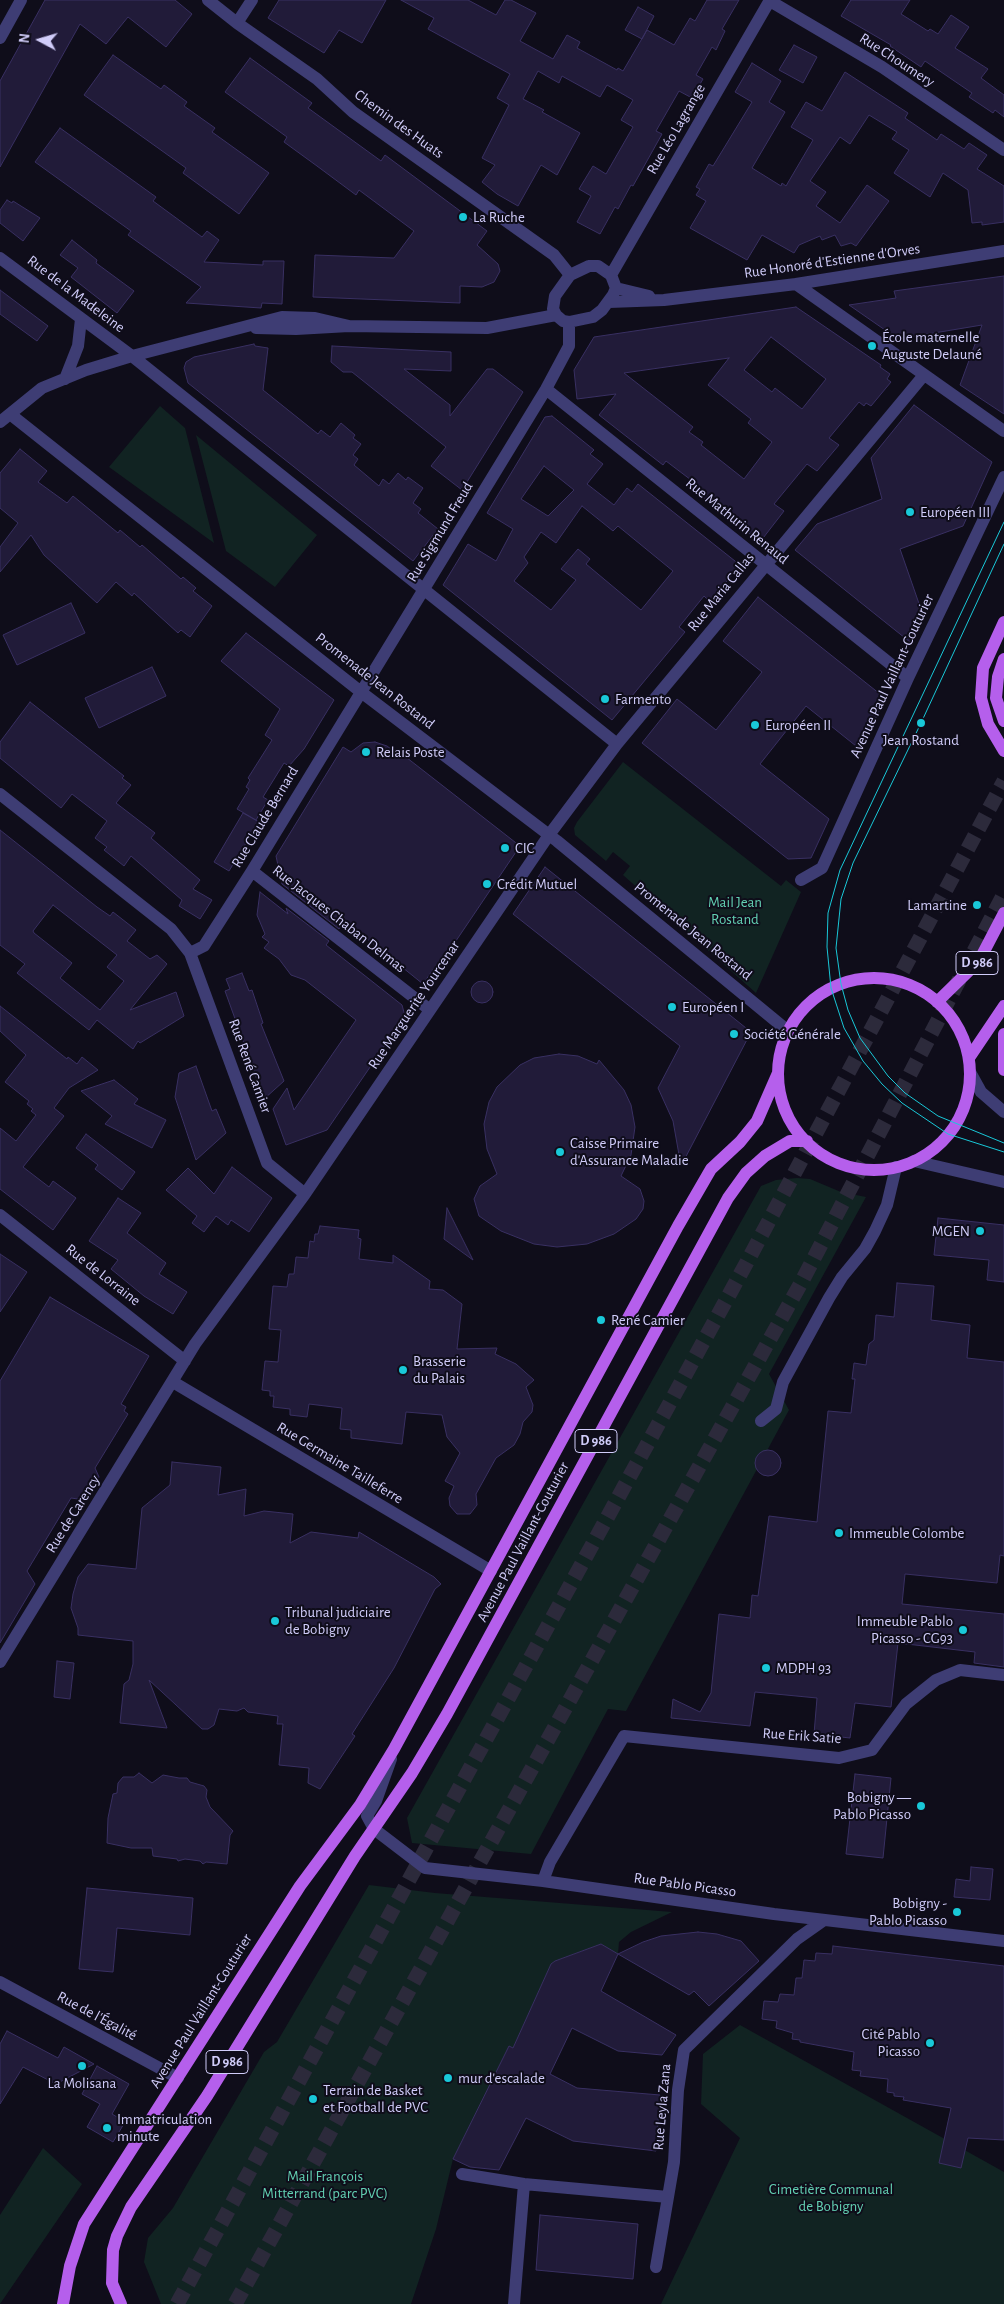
<!DOCTYPE html>
<html>
<head>
<meta charset="utf-8">
<style>
  body { margin:0 }
  #map { position:relative; width:1004px; height:2304px; overflow:hidden; background:#0f0d1a; font-family:"Alegreya Sans",sans-serif }
  canvas { display:block }
  .north { position:absolute; left:15px; top:15px; width:50px; height:50px; -webkit-text-stroke:4px #0f0d1a; paint-order:stroke; rotate:276deg; font-size:14px; font-weight:700; line-height:20px; text-align:center; color:#d0ccf9 }
  .north::after { content:''; display:block; margin:auto; width:18px; height:22px; background:#d0ccf9; clip-path:polygon(50% 0,100% 100%,50% 72%,0 100%) }
</style>
</head>
<body>
<div id="map">
<canvas width="1004" height="2304"></canvas>
<div class="north">N</div>
</div>
<script>
const g = document.querySelector('canvas').getContext('2d');
g.lineJoin = 'round';
function fillPath(path, color) {
  g.fillStyle = color;
  g.fill(path, 'evenodd');
}
function toPath(rows) {
  const path = new Path2D();
  for (const r of rows) {
    if (r.length === 3) {
      path.moveTo(r[0] + r[2], r[1]);
      path.arc(r[0], r[1], r[2], 0, 2 * Math.PI);
      continue;
    }
    path.moveTo(r[0], r[1]);
    for (let i = 2; i < r.length; i += 2) path.lineTo(r[i], r[i + 1]);
  }
  return path;
}
function strokePath(path, color, width, dash) {
  g.strokeStyle = color;
  g.lineWidth = width;
  g.lineCap = dash ? 'butt' : 'round';
  g.setLineDash(dash || []);
  g.stroke(path);
}
function drawText(font, color, halo, rows, align = 'center') {
  g.font = font + ' "Alegreya Sans",sans-serif';
  g.lineWidth = 4;
  g.setLineDash([]);
  g.textBaseline = 'middle';
  g.strokeStyle = halo;
  g.fillStyle = color;
  for (const [text, x, y, turn = 0] of rows) {
    g.save();
    g.translate(x, y);
    g.rotate((+turn || 0) * Math.PI / 180);
    g.textAlign = isNaN(turn) ? turn : align;
    if (halo) g.strokeText(text, 0, 0);
    g.fillText(text, 0, 0);
    g.restore();
  }
}
const green = toPath([
  [160,406,185,428,214,543,109,467],
  [196,435,317,535,275,587,226,551],
  [623,762,781,886,786,880,801,892,756,993,623,875,630,866,613,852,606,861,575,835,574,828,577,822],
  [797,1178,810,1179,841,1192,866,1197,769,1374,789,1410,626,1711,608,1709,531,1854,412,1843,407,1818,761,1186,776,1180],
  [369,1885,435,1893,672,1912,631,1932,619,1942,618,1954,601,1944,555,1961,551,1964,513,2048,509,2046,453,2159,436,2229,411,2304,161,2304,144,2262,148,2238,173,2208,264,2052,277,2042],
  [740,2025,1004,2172,1004,2304,661,2304,740,2138,701,2104,703,2054],
  [43,2148,82,2184,0,2304,0,2215]
]);
const building = toPath([
  [45,0,175,0,192,14,166,47,128,17,106,44,80,24,0,167,0,81,45,0],
  [279,0,386,0,362,43,339,30,324,53,268,18,279,0],
  [401,0,468,0,496,15,505,0,511,0,536,13,520,41,553,59,567,35,580,42,577,48,617,70,618,68,623,71,647,30,674,45,690,18,695,21,707,0,739,0,722,29,725,31,716,50,712,47,696,75,703,79,692,98,679,91,656,131,662,134,633,186,631,185,618,209,615,207,600,234,577,222,591,196,579,189,593,166,606,174,633,127,621,120,633,100,607,85,600,97,562,76,559,83,538,71,523,99,544,110,542,112,580,133,557,175,541,165,518,206,497,194,482,182,495,165,482,158,509,105,497,98,510,74,428,29,434,18,401,0],
  [851,0,910,0,901,14,928,31,930,29,938,34,951,15,969,27,955,48,988,69,981,78,1004,95,1004,117,995,110,993,113,969,97,972,93,925,61,921,67,890,46,891,45,841,16,851,0],
  [638,7,654,16,642,39,625,30,638,7],
  [794,45,817,57,803,83,779,70,794,45],
  [113,55,161,89,164,85,187,102,184,106,215,128,212,132,269,173,239,214,183,173,186,168,84,95,113,55],
  [250,58,312,103,308,108,381,161,385,155,487,231,477,245,498,264,500,271,494,282,482,287,460,286,460,303,313,297,315,255,394,258,414,231,359,190,356,195,317,166,284,142,287,137,225,92,250,58],
  [752,63,781,81,769,102,785,112,752,168,781,186,782,183,786,186,813,140,791,127,806,102,822,111,845,72,908,113,905,118,937,140,941,134,964,149,969,143,987,155,977,169,1004,186,1004,222,982,225,982,222,972,223,968,190,943,173,930,197,894,173,909,150,892,139,897,132,869,115,850,144,840,137,810,181,826,192,816,206,840,223,867,185,889,201,856,246,851,243,841,246,835,235,822,240,820,236,799,245,794,253,762,235,747,260,690,228,706,201,696,195,700,189,696,187,709,164,713,166,752,102,735,92,752,63],
  [60,128,156,197,153,201,202,237,207,231,219,240,204,262,263,265,263,261,284,261,282,304,262,303,261,308,186,303,201,287,128,235,131,231,35,162,60,128],
  [7,200,12,203,13,201,40,218,23,241,0,223,0,210,7,200],
  [72,240,97,260,96,263,134,291,117,313,71,277,78,268,60,255,72,240],
  [1004,276,1004,414,960,385,982,325,898,339,849,305,896,298,894,291,1004,276],
  [0,290,48,326,37,341,0,314,0,290],
  [796,307,881,365,880,367,890,374,887,379,891,382,871,406,866,403,864,406,859,402,829,438,839,445,817,471,807,464,774,504,784,511,760,542,691,488,695,483,666,461,663,465,599,415,616,394,577,399,574,370,594,337,796,307],
  [771,337,826,379,802,409,775,388,772,392,744,370,771,337],
  [729,358,708,385,751,419,748,423,772,442,744,479,701,445,703,442,689,432,693,427,624,373,729,358],
  [254,344,255,346,268,348,263,390,318,434,321,430,330,437,341,423,355,435,353,438,361,444,353,455,358,459,354,465,379,486,383,479,389,484,398,473,406,480,408,477,423,488,413,503,421,509,418,513,438,529,413,561,188,383,184,368,186,362,194,357,254,344],
  [332,346,451,352,451,371,404,369,450,405,450,416,487,369,493,369,523,392,462,490,431,466,446,447,352,372,343,372,331,362,332,346],
  [914,405,992,462,963,526,900,549,923,615,910,642,795,550,817,524,882,499,871,458,914,405],
  [552,416,594,450,590,454,603,464,587,484,614,505,627,488,632,492,638,484,740,565,710,602,704,596,679,627,685,632,612,720,443,585,468,544,496,561,513,529,487,513,545,417,552,416],
  [544,466,574,490,548,516,521,499,544,466],
  [582,506,613,531,618,526,673,571,641,610,586,564,590,559,578,549,561,569,576,580,551,610,514,581,528,563,524,557,541,532,556,543,582,506],
  [20,449,47,471,38,482,67,503,73,496,118,533,120,530,140,547,142,545,181,579,183,577,196,588,193,591,212,606,190,637,181,630,178,633,134,593,132,596,116,582,97,603,44,555,31,535,0,572,0,547,18,523,0,508,0,473,20,449],
  [758,597,885,698,861,750,806,706,760,764,829,819,811,858,788,859,642,743,677,699,716,730,762,672,723,641,758,597],
  [71,603,85,633,17,665,3,635,71,603],
  [246,633,334,700,304,749,289,766,284,763,263,797,268,800,256,820,237,809,249,789,246,787,250,780,248,778,272,740,265,735,280,709,221,661,246,633],
  [152,667,166,696,99,728,85,698,152,667],
  [30,702,124,776,122,778,131,785,116,803,155,833,151,838,200,880,193,889,212,900,200,919,179,906,182,900,131,856,124,866,104,850,107,847,95,838,107,821,72,794,61,808,0,758,0,742,30,702],
  [375,742,387,746,400,756,402,754,520,846,437,969,434,968,423,984,345,921,339,929,282,884,276,856,343,747,351,752,363,743,375,742],
  [243,813,259,822,229,871,214,862,243,813],
  [0,830,97,907,110,916,113,912,136,930,127,941,150,959,157,955,167,964,130,1010,176,992,184,1016,140,1043,138,1041,133,1049,97,1020,89,1030,17,973,25,964,0,945,0,830],
  [53,905,117,955,107,967,124,981,100,1010,60,978,72,963,34,933,33,931,53,905],
  [545,867,751,1032,681,1166,673,1121,658,1088,680,1046,513,914,545,867],
  [260,892,288,914,286,908,329,941,326,945,402,1005,405,1016,327,1130,286,1145,273,1109,287,1088,294,1110,356,1020,305,980,291,975,279,959,264,948,269,942,262,937,265,934,257,915,260,892],
  [242,973,249,991,252,990,263,1023,261,1024,284,1081,264,1099,225,991,230,989,226,979,242,973],
  [482,992,11],
  [0,1006,67,1059,68,1057,77,1064,82,1057,98,1070,69,1088,54,1108,64,1116,23,1167,49,1187,53,1181,76,1198,53,1230,0,1189,0,1128,16,1141,36,1115,31,1111,33,1109,27,1104,29,1101,5,1082,26,1055,0,1031,0,1006],
  [559,1054,578,1056,597,1064,599,1060,624,1090,631,1105,635,1127,631,1155,621,1176,640,1189,644,1201,643,1209,636,1219,614,1234,587,1244,557,1247,534,1244,501,1231,479,1216,474,1199,480,1186,497,1174,487,1149,484,1124,489,1102,497,1087,520,1065,534,1058,559,1054],
  [196,1066,212,1111,216,1109,226,1133,196,1160,175,1097,179,1073,196,1066],
  [114,1080,138,1099,134,1104,166,1120,152,1148,105,1124,112,1116,81,1091,114,1080],
  [86,1134,135,1172,122,1190,95,1169,98,1165,76,1148,86,1134],
  [232,1167,272,1198,249,1232,231,1220,228,1225,216,1216,204,1232,192,1223,197,1216,166,1190,188,1168,214,1194,232,1167],
  [118,1198,141,1213,127,1233,166,1263,159,1274,187,1292,173,1314,144,1296,111,1269,118,1260,89,1241,118,1198],
  [447,1208,473,1260,444,1239,447,1208],
  [938,1218,1004,1225,1004,1282,987,1280,989,1260,934,1255,938,1218],
  [320,1226,359,1230,358,1238,361,1239,359,1259,393,1263,393,1255,430,1281,429,1289,443,1290,462,1304,457,1349,497,1348,495,1354,516,1364,534,1380,526,1387,533,1405,532,1412,523,1422,520,1434,514,1445,496,1458,476,1494,477,1505,470,1514,457,1514,450,1506,449,1498,454,1486,445,1481,460,1453,447,1437,442,1415,406,1412,402,1444,351,1438,351,1430,340,1429,342,1408,309,1404,307,1417,290,1415,290,1409,273,1407,274,1396,270,1396,270,1391,262,1390,265,1361,278,1362,281,1330,269,1329,273,1286,287,1287,289,1274,294,1274,296,1257,308,1258,310,1241,314,1242,315,1234,318,1234,320,1226],
  [0,1254,27,1272,0,1312,0,1254],
  [897,1283,934,1286,931,1320,970,1325,967,1358,1004,1362,1004,1556,1000,1555,997,1583,905,1574,902,1604,1004,1614,1004,1667,974,1663,975,1652,898,1643,891,1707,855,1703,850,1738,814,1734,817,1698,755,1692,750,1726,671,1718,673,1699,700,1712,711,1693,719,1614,750,1618,752,1595,758,1596,769,1516,817,1522,828,1411,851,1413,855,1379,852,1379,854,1363,866,1365,869,1344,874,1340,876,1315,894,1317,897,1283],
  [50,1297,149,1356,121,1404,126,1407,124,1411,128,1414,95,1468,99,1477,85,1500,71,1498,27,1571,35,1584,0,1643,0,1381,50,1297],
  [768,1463,13],
  [172,1462,221,1467,218,1495,246,1489,244,1516,264,1511,293,1514,290,1543,311,1532,358,1538,359,1532,434,1577,441,1584,435,1589,394,1668,352,1734,355,1736,320,1789,308,1783,309,1768,279,1765,283,1724,277,1724,278,1716,248,1712,244,1708,237,1711,219,1709,214,1725,208,1729,202,1729,149,1680,167,1728,120,1723,124,1684,129,1680,133,1664,133,1641,78,1635,78,1628,71,1608,73,1594,78,1577,88,1564,136,1569,142,1508,170,1485,172,1462],
  [57,1661,74,1663,70,1699,54,1697,57,1661],
  [139,1773,152,1783,163,1775,179,1778,187,1778,190,1782,204,1786,207,1790,206,1797,210,1807,233,1831,230,1835,227,1864,206,1862,203,1864,200,1861,185,1859,178,1861,177,1859,153,1856,152,1848,131,1848,107,1843,108,1818,113,1794,117,1793,118,1783,123,1777,134,1777,139,1773],
  [855,1774,891,1778,883,1858,846,1854,855,1774],
  [971,1867,993,1869,990,1900,954,1897,956,1879,970,1881,971,1867],
  [87,1888,193,1898,190,1935,117,1928,113,1972,79,1969,87,1888],
  [698,1932,717,1934,741,1941,759,1961,709,2006,694,1991,689,1995,618,1954,601,1991,676,2035,662,2055,618,2051,572,2028,550,2074,577,2088,660,2095,656,2151,573,2141,526,2118,499,2170,470,2167,453,2159,509,2046,513,2048,551,1964,555,1961,601,1944,618,1954,643,1942,661,1936,698,1932],
  [833,1946,1004,1966,1004,2140,968,2138,961,2168,939,2163,951,2108,903,2100,904,2097,894,2096,894,2093,887,2092,888,2079,860,2076,861,2071,852,2070,854,2052,800,2042,800,2040,792,2039,793,2033,776,2028,777,2021,762,2019,764,2001,778,2002,780,1994,794,1995,796,1978,802,1978,804,1960,815,1961,816,1953,832,1954,833,1946],
  [7,2031,58,2058,64,2047,94,2064,56,2084,23,2067,0,2104,0,2044,7,2031],
  [97,2066,129,2084,112,2114,125,2122,113,2142,87,2127,100,2104,82,2094,97,2066],
  [540,2215,638,2224,633,2279,536,2270,540,2215]
]);
const highwayTunnel = toPath([
  [177,2304,747,1262,1004,781],
  [235,2304,801,1283,1004,894]
]);
const minor = toPath([
  [208,0,237,23,317,79,353,112,554,255,570,275],
  [770,1,882,67,1004,150],
  [237,23,252,0],
  [0,38,21,0],
  [0,258,132,356,617,744],
  [589,266,598,266,611,275,616,288,613,295,602,310,593,317,569,322,563,321,556,315,553,309,555,296,570,275,589,266],
  [611,275,770,0],
  [796,284,1004,431],
  [616,288,649,296],
  [609,302,664,300,796,284,1004,251],
  [256,328,296,329,349,326,487,328,556,315],
  [65,379,78,346,81,319],
  [546,389,908,678],
  [10,414,361,692,557,841,788,1031],
  [0,422,42,388,86,370,132,356,282,317,315,318,349,326],
  [0,794,171,929,190,953,267,1163,305,1194,195,1344,0,1662],
  [252,871,430,1010],
  [801,880,822,868,908,678,1004,477],
  [190,953,204,946,252,871,546,389,569,346,569,322],
  [970,1072,981,1092,1004,1112],
  [914,1161,1004,1182],
  [305,1194,549,835,617,744,924,375],
  [0,1215,185,1361],
  [173,1382,491,1571],
  [761,1421,776,1409,783,1382,829,1298,842,1277,865,1249,875,1231,887,1205,896,1167],
  [391,1759,376,1801,367,1816,374,1829,425,1868,543,1881,774,1914,1004,1941],
  [543,1881,550,1862,624,1736,839,1758,872,1750,906,1704,936,1680,960,1670,1004,1675],
  [0,1982,178,2078],
  [462,2174,524,2184,668,2197],
  [656,2267,674,2162,678,2090,684,2050,797,1939,824,1920],
  [514,2304,524,2184]
]);
const major = toPath([
  [1004,622,983,668,981,698,988,724,1004,751],
  [1004,659,998,677,996,698,1004,721],
  [874,1074,96],
  [937,1002,979,961,1004,913],
  [1004,1034,1004,1070],
  [969,1058,1004,1006],
  [63,2304,70,2266,84,2224,300,1886,360,1805,394,1749,678,1226,711,1169,740,1142,757,1121,778,1073],
  [121,2304,112,2283,113,2250,117,2236,131,2207,207,2096,355,1856,412,1773,447,1714,728,1198,746,1173,765,1156,790,1141,807,1141]
]);
const tram = toPath([
  [1004,522,840,870,828,913,827,947,831,988,844,1028,863,1061,882,1084,902,1103,948,1134,1004,1152],
  [1004,544,921,723,853,863,841,899,836,948,841,984,848,1010,860,1038,888,1076,905,1093,938,1116,1004,1143]
]);
const markers = [
  [463,217,5,"#19c8d8"],
  [872,346,5,"#19c8d8"],
  [910,512,5,"#19c8d8"],
  [605,699,5,"#19c8d8"],
  [921,723,5,"#19c8d8"],
  [755,725,5,"#19c8d8"],
  [366,752,5,"#19c8d8"],
  [505,848,5,"#19c8d8"],
  [487,884,5,"#19c8d8"],
  [977,905,5,"#19c8d8"],
  [672,1007,5,"#19c8d8"],
  [734,1034,5,"#19c8d8"],
  [560,1152,5,"#19c8d8"],
  [980,1231,5,"#19c8d8"],
  [601,1320,5,"#19c8d8"],
  [403,1370,5,"#19c8d8"],
  [839,1533,5,"#19c8d8"],
  [275,1621,5,"#19c8d8"],
  [963,1630,5,"#19c8d8"],
  [766,1668,5,"#19c8d8"],
  [921,1806,5,"#19c8d8"],
  [957,1912,5,"#19c8d8"],
  [930,2043,5,"#19c8d8"],
  [82,2066,5,"#19c8d8"],
  [448,2078,5,"#19c8d8"],
  [313,2099,5,"#19c8d8"],
  [107,2128,5,"#19c8d8"]
];
const shields = [
  [977,963,42],
  [596,1441,42],
  [227,2062,42]
];
const shieldNames = [
  ["D 986",977,963],
  ["D 986",596,1441],
  ["D 986",227,2062]
];
const streetNames = [
  ["Rue Choumery",897,60,33],
  ["Chemin des Huats",399,124,36],
  ["Rue Léo Lagrange",676,129,-60],
  ["Rue Honoré d'Estienne d'Orves",832,261,-8],
  ["Rue de la Madeleine",76,294,37],
  ["Rue Mathurin Renaud",737,521,39],
  ["Rue Sigmund Freud",440,532,-59],
  ["Rue Maria Callas",721,592,-51],
  ["Avenue Paul Vaillant-Couturier",892,676,-65],
  ["Promenade Jean Rostand",375,681,38],
  ["Rue Claude Bernard",265,817,-59],
  ["Rue Jacques Chaban Delmas",339,919,38],
  ["Promenade Jean Rostand",693,931,39],
  ["Rue Marguerite Yourcenar",414,1005,-56],
  ["Rue René Camier",250,1066,70],
  ["Rue de Lorraine",103,1275,38],
  ["Rue Germaine Tailleferre",340,1463,31],
  ["Rue de Carency",73,1514,-58],
  ["Avenue Paul Vaillant-Couturier",523,1542,-62],
  ["Rue Erik Satie",802,1736,4],
  ["Rue Pablo Picasso",685,1885,8],
  ["Avenue Paul Vaillant-Couturier",201,2011,-58],
  ["Rue de l'Égalité",97,2016,28],
  ["Rue Leyla Zana",662,2107,-85]
];
const poiNames = [
  ["La Ruche",473,217],
  ["École maternelle",882,337],
  ["Auguste Delauné",882,354],
  ["Européen III",920,512],
  ["Farmento",615,699],
  ["Européen II",765,725],
  ["Jean Rostand",921,740,"center"],
  ["Relais Poste",376,752],
  ["CIC",515,848],
  ["Crédit Mutuel",497,884],
  ["Lamartine",967,905,"right"],
  ["Européen I",682,1007],
  ["Société Générale",744,1034],
  ["Caisse Primaire",570,1143],
  ["d'Assurance Maladie",570,1160],
  ["MGEN",970,1231,"right"],
  ["René Camier",611,1320],
  ["Brasserie",413,1361],
  ["du Palais",413,1378],
  ["Immeuble Colombe",849,1533],
  ["Tribunal judiciaire",285,1612],
  ["de Bobigny",285,1629],
  ["Immeuble Pablo",953,1621,"right"],
  ["Picasso - CG93",953,1638,"right"],
  ["MDPH 93",776,1668],
  ["Bobigny —",911,1797,"right"],
  ["Pablo Picasso",911,1814,"right"],
  ["Bobigny -",947,1903,"right"],
  ["Pablo Picasso",947,1920,"right"],
  ["Cité Pablo",920,2034,"right"],
  ["Picasso",920,2051,"right"],
  ["mur d'escalade",458,2078],
  ["La Molisana",82,2083,"center"],
  ["Terrain de Basket",323,2090],
  ["et Football de PVC",323,2107],
  ["Immatriculation",117,2119],
  ["minute",117,2136]
];
const parkNames = [
  ["Mail Jean",735,902],
  ["Rostand",735,919],
  ["Mail François",325,2176],
  ["Mitterrand (parc PVC)",325,2193],
  ["Cimetière Communal",831,2189],
  ["de Bobigny",831,2206]
];
fillPath(green, '#112322');
fillPath(building, '#211b39');
strokePath(building, '#393062', 1);
strokePath(highwayTunnel, '#2c2a3b', 15, [15, 8]);
strokePath(minor, '#3e3d74', 12);
strokePath(major, '#b55fec', 12);
strokePath(tram, '#19c8d8', 1);
for (const [x, y, r, color] of markers) {
  const dot = new Path2D();
  dot.arc(x, y, r, 0, 2 * Math.PI);
  g.fillStyle = color;
  g.fill(dot);
  strokePath(dot, '#0f0d1a', 2);
}
for (const [x, y, w] of shields) {
  const box = new Path2D();
  box.roundRect(x - w / 2, y - 11.5, w, 23, 4);
  g.fillStyle = '#0f0d1a';
  g.fill(box);
  strokePath(box, '#d0ccf9', 1);
}
drawText('bold 14px', '#d0ccf9', null, shieldNames);
drawText('15px', '#d0ccf9', '#0f0d1a', streetNames);
drawText('15px', '#d0ccf9', '#0f0d1a', poiNames, 'left');
drawText('15px', '#62cfb2', '#0f0d1a', parkNames);
</script>
</body>
</html>
